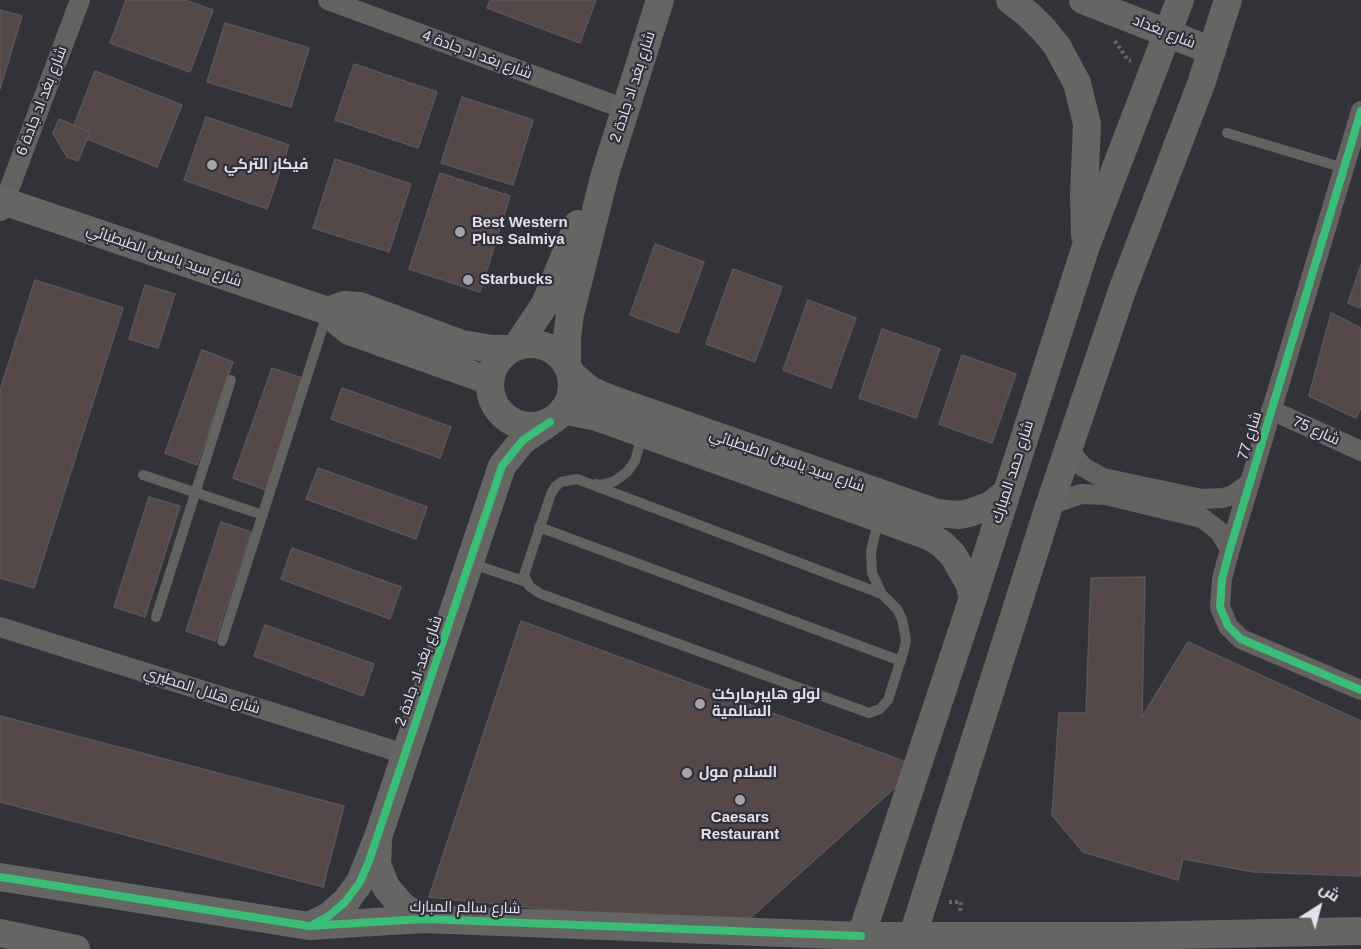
<!DOCTYPE html>
<html>
<head>
<meta charset="utf-8">
<style>
  body { margin:0 }
  #map { position:relative; width:1361px; height:949px; overflow:hidden; background:#333239; font-family:Helvetica,Cairo,sans-serif }
  canvas { display:block }
  .north { position:absolute; left:1289px; top:877px; width:60px; height:60px; -webkit-text-stroke:4px #312f3c; paint-order:stroke; rotate:36deg; font-size:16px; font-weight:700; line-height:24px; text-align:center; color:#e2e1e9 }
  .north::after { content:''; display:block; margin:auto; width:21px; height:27px; background:#e2e1e9; clip-path:polygon(50% 0,100% 100%,50% 72%,0 100%) }
</style>
</head>
<body>
<div id="map">
<canvas width="1361" height="949"></canvas>
<div class="north">ش</div>
</div>
<script>
const g = document.querySelector('canvas').getContext('2d');
g.lineJoin = 'round';
function fillPath(path, color) {
  g.fillStyle = color;
  g.fill(path, 'evenodd');
}
function toPath(rows) {
  const path = new Path2D();
  for (const r of rows) {
    if (r.length === 3) {
      path.moveTo(r[0] + r[2], r[1]);
      path.arc(r[0], r[1], r[2], 0, 2 * Math.PI);
      continue;
    }
    path.moveTo(r[0], r[1]);
    for (let i = 2; i < r.length; i += 2) path.lineTo(r[i], r[i + 1]);
  }
  return path;
}
function strokePath(path, color, width, dash) {
  g.strokeStyle = color;
  g.lineWidth = width;
  g.lineCap = dash ? 'butt' : 'round';
  g.setLineDash(dash || []);
  g.stroke(path);
}
function drawText(font, color, halo, rows, align = 'center') {
  g.font = font + ' Helvetica,Cairo,sans-serif';
  g.lineWidth = 4.5;
  g.setLineDash([]);
  g.textBaseline = 'middle';
  g.strokeStyle = halo;
  g.fillStyle = color;
  for (const [text, x, y, turn = 0] of rows) {
    g.save();
    g.translate(x, y);
    g.rotate((+turn || 0) * Math.PI / 180);
    g.textAlign = isNaN(turn) ? turn : align;
    if (halo) g.strokeText(text, 0, 0);
    g.fillText(text, 0, 0);
    g.restore();
  }
}
const building = toPath([
  [126,0,185,0,213,10,190,72,110,43,126,0],
  [490,0,596,0,580,43,487,8,490,0],
  [0,10,22,16,0,89,0,10],
  [225,23,309,48,291,107,207,82,225,23],
  [354,64,437,92,418,148,335,120,354,64],
  [95,71,182,105,157,167,87,139,90,132,74,125,95,71],
  [462,97,533,120,513,185,441,163,462,97],
  [206,117,289,145,267,209,184,180,206,117],
  [59,119,90,132,78,161,67,157,53,133,59,119],
  [335,159,411,184,389,252,313,228,335,159],
  [440,173,510,196,480,292,409,269,440,173],
  [655,244,704,262,678,333,630,315,655,244],
  [1361,265,1361,308,1348,303,1361,265],
  [733,269,782,287,755,362,706,344,733,269],
  [35,280,123,308,34,588,0,578,0,390,35,280],
  [145,285,175,294,158,348,129,339,145,285],
  [808,300,856,318,831,388,783,370,808,300],
  [1331,313,1361,328,1361,408,1356,418,1309,396,1331,313],
  [882,329,940,349,916,418,859,398,882,329],
  [202,350,233,362,197,465,165,453,202,350],
  [962,355,1016,374,992,443,939,424,962,355],
  [272,368,305,379,266,490,233,478,272,368],
  [342,388,451,427,440,458,331,419,342,388],
  [318,468,427,507,416,539,306,499,318,468],
  [149,497,180,506,145,617,114,607,149,497],
  [221,522,251,532,215,641,186,631,221,522],
  [292,548,401,587,390,619,281,579,292,548],
  [1145,577,1142,717,1188,642,1361,721,1361,876,1254,872,1183,859,1178,880,1083,852,1052,815,1059,713,1086,713,1091,578,1145,577],
  [521,621,906,762,899,784,738,929,429,897,521,621],
  [265,625,374,664,363,696,254,656,265,625],
  [0,716,344,806,323,887,0,802,0,716]
]);
const path = toPath([
  [1115,41,1128,60,1131,61],
  [949,902,961,902,960,912]
]);
const lane = toPath([
  [1227,133,1344,168],
  [143,475,263,515],
  [596,484,601,485,615,481,627,472,635,461,639,447,639,436],
  [879,518,871,551,872,573,882,594,897,609,902,619,906,640,904,650,888,700,880,709,869,713,541,594,530,587,524,575,551,494,555,487,561,482,577,479,882,594],
  [539,527,901,661],
  [470,563,526,582],
  [156,617,231,380],
  [222,641,327,314]
]);
const street = toPath([
  [328,0,625,109],
  [1361,111,1230,549,1222,579,1220,607,1228,626,1241,639,1361,690],
  [1,211,80,0],
  [1271,410,1361,451],
  [1068,449,1083,467,1103,478,1202,499,1223,498,1233,495,1250,483],
  [1048,509,1058,502,1081,494,1106,495,1202,518,1219,531,1230,549],
  [0,627,405,754]
]);
const secondary = toPath([
  [1010,0,1029,15,1044,30,1057,46,1077,83,1087,124,1084,195,1085,235],
  [1083,0,1212,51],
  [0,200,328,311,333,318,349,331,490,381],
  [328,311,344,305,360,306,462,344,492,349,510,349],
  [531,385,41],
  [517,346,545,304,578,224],
  [567,364,567,338,570,314,605,174,660,0],
  [571,374,590,390,611,399,937,513,959,515,969,513,989,506,1006,493],
  [563,410,597,417,929,536,942,544,953,555,969,583,973,598],
  [378,843,377,864,386,887,402,906,424,919],
  [0,877,309,926,424,919,861,936,1132,936,1361,931],
  [311,925,329,916,346,901,360,882,378,837,502,466,523,440,550,422],
  [0,933,76,949],
  [860,949,861,936,973,598,1086,246,1180,0],
  [913,949,913,935,1048,509,1123,288,1201,84,1228,0]
]);
const cycleway = toPath([
  [1361,111,1230,549,1222,579,1220,607,1228,626,1241,639,1361,690],
  [0,877,309,926,424,919,861,936],
  [314,924,329,916,346,901,360,882,369,861,502,466,523,440,550,422]
]);
const markers = [
  [212,165,6,"#a5a4ab"],
  [460,232,6,"#a5a4ab"],
  [468,280,6,"#a5a4ab"],
  [700,704,6,"#a5a4ab"],
  [687,773,6,"#a5a4ab"],
  [740,800,6,"#a5a4ab"]
];
const streetNames = [
  ["شارع بغداد",1164,32,22],
  ["شارع بغد اد جادة 4",477,55,20],
  ["شارع بغد اد جادة 2",633,87,-72],
  ["شارع بغد اد جادة 6",42,101,-69],
  ["شارع سيد ياسين الطبطبائي",164,256,19],
  ["شارع 75",1316,431,24],
  ["شارع 77",1250,436,-73],
  ["شارع سيد ياسين الطبطبائي",787,461,19],
  ["شارع حمد المبارك",1013,472,-72],
  ["شارع بغد اد جادة 2",419,671,-71],
  ["شارع هلال المطيري",202,691,18],
  ["شارع سالم المبارك",465,908,1]
];
const poiNames = [
  ["فيكار التركي",224,165],
  ["Best Western",472,223],
  ["Plus Salmiya",472,240],
  ["Starbucks",480,280],
  ["لولو هايبرماركت",712,695],
  ["السالمية",712,712],
  ["السلام مول",699,773],
  ["Caesars",740,818,"center"],
  ["Restaurant",740,835,"center"]
];
fillPath(building, '#544849');
strokePath(building, '#595559', 1.5);
strokePath(path, '#666567', 4, [3, 3]);
strokePath(lane, '#636261', 10);
strokePath(street, '#636261', 20);
strokePath(secondary, '#656564', 28);
strokePath(cycleway, '#3abd76', 8);
for (const [x, y, r, color] of markers) {
  const dot = new Path2D();
  dot.arc(x, y, r, 0, 2 * Math.PI);
  g.fillStyle = color;
  g.fill(dot);
  strokePath(dot, '#312f3c', 2);
}
drawText('15px', '#e2e1e9', '#312f3c', streetNames);
drawText('bold 15px', '#e2e1e9', '#312f3c', poiNames, 'left');
</script>
</body>
</html>
